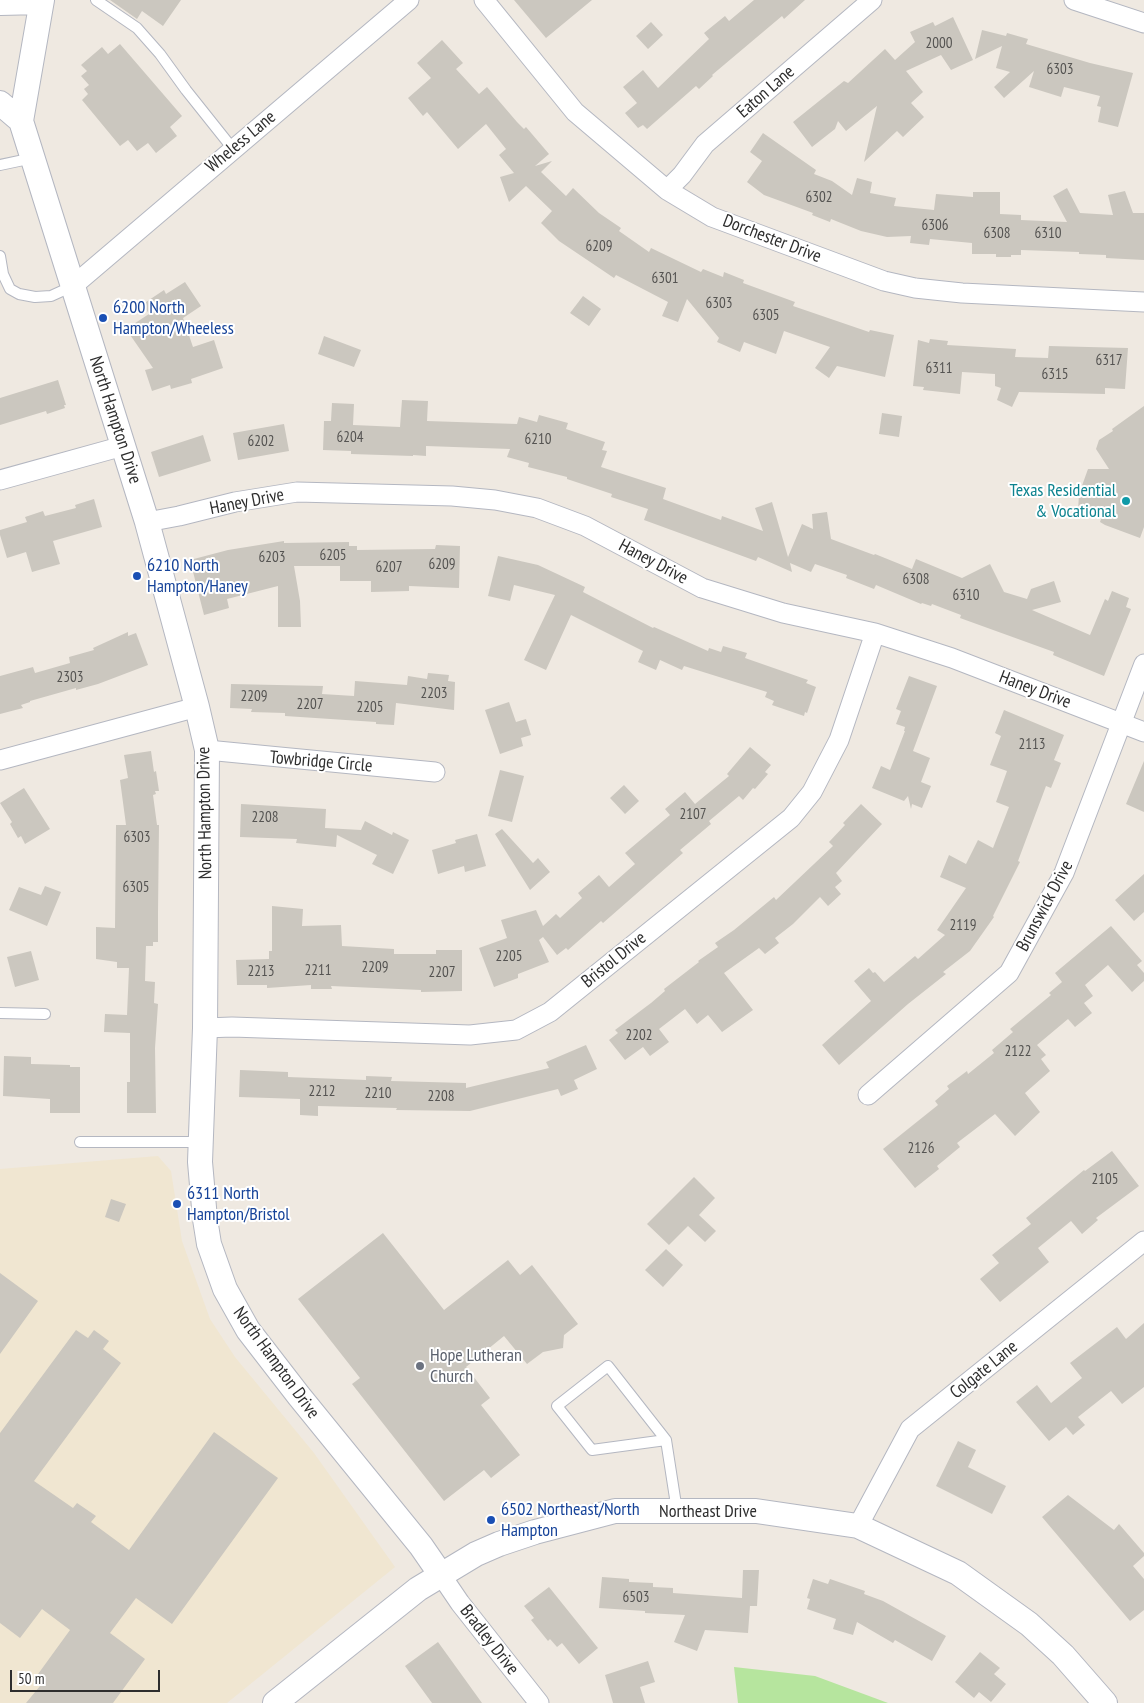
<!DOCTYPE html>
<html>
<head>
<meta charset="utf-8">
<style>
  body { margin:0 }
  #map { position:relative; width:1144px; height:1703px; overflow:hidden; background:#efe9e1; font-family:"PT Sans Narrow",sans-serif }
  canvas { display:block }
  .scale { position:absolute; left:10px; top:1670px; width:150px; height:22px; box-sizing:border-box; border:2px solid #2e2e2e; border-top:0; padding-left:6px; font-size:15px; line-height:18px; white-space:nowrap; color:#2e2e2e; -webkit-text-stroke:4px #fff; paint-order:stroke }
</style>
</head>
<body>
<div id="map">
<canvas width="1144" height="1703"></canvas>
<div class="scale">50 m</div>
</div>
<script>
const g = document.querySelector('canvas').getContext('2d');
g.lineJoin = 'round';
function fillPath(path, color) {
  g.fillStyle = color;
  g.fill(path, 'evenodd');
}
function toPath(rows) {
  const path = new Path2D();
  for (const r of rows) {
    path.moveTo(r[0], r[1]);
    for (let i = 2; i < r.length; i += 2) path.lineTo(r[i], r[i + 1]);
  }
  return path;
}
function strokePath(path, color, width, dash) {
  g.strokeStyle = color;
  g.lineWidth = width;
  g.lineCap = dash ? 'butt' : 'round';
  g.setLineDash(dash || []);
  g.stroke(path);
}
function drawText(font, color, halo, rows, align = 'center') {
  g.font = font + ' "PT Sans Narrow",sans-serif';
  g.lineWidth = 4;
  g.setLineDash([]);
  g.textBaseline = 'middle';
  g.strokeStyle = halo;
  g.fillStyle = color;
  for (const [text, x, y, turn = 0] of rows) {
    g.save();
    g.translate(x, y);
    g.rotate((+turn || 0) * Math.PI / 180);
    g.textAlign = isNaN(turn) ? turn : align;
    if (halo) g.strokeText(text, 0, 0);
    g.fillText(text, 0, 0);
    g.restore();
  }
}
const education = toPath([
  [158,1156,171,1171,182,1241,210,1319,235,1357,314,1453,395,1567,227,1703,0,1703,0,1169]
]);
const green = toPath([
  [734,1667,815,1676,888,1703,738,1703]
]);
const building = toPath([
  [110,0,181,0,163,26,142,11,137,19],
  [514,0,592,0,546,38],
  [754,0,805,0,784,19,782,16,712,75,713,76,699,89,696,86,647,129,643,125,638,128,625,113,637,103,623,87,643,70,658,88,709,39,704,33,725,16,729,21],
  [953,17,973,60,951,70,941,55,906,71,923,92,911,103,924,117,903,137,897,131,864,162,877,106,846,131,838,121,835,129,812,147,793,122,844,81,848,83,885,49,895,60,915,42,910,32,933,22,935,26],
  [651,22,663,35,648,49,636,36],
  [982,30,1006,36,1007,33,1028,39,1026,44,1090,63,1133,73,1118,127,1098,122,1101,107,1097,106,1100,96,1064,87,1061,97,1029,87,1034,71,1004,98,994,87,1010,72,996,68,1002,46,975,59],
  [442,40,463,63,456,69,479,94,487,87,517,122,524,129,526,127,549,154,535,166,552,161,541,172,566,196,573,188,599,213,621,228,619,231,649,252,651,248,701,272,703,269,723,277,724,272,744,280,743,283,795,302,793,306,869,332,870,330,894,335,885,377,837,366,829,378,815,368,830,347,784,331,776,354,744,342,740,352,717,342,719,338,687,299,678,322,662,316,668,302,616,275,614,278,559,241,541,223,552,211,526,186,509,202,500,177,514,173,499,155,506,149,486,124,458,149,427,112,423,116,408,98,431,78,417,63],
  [120,44,182,116,170,127,177,136,156,153,148,143,137,151,128,140,120,146,82,100,88,94,84,89,89,85,81,76,87,71,81,65,102,47,108,54],
  [763,133,816,170,814,174,832,181,852,195,857,178,872,182,870,193,896,198,894,206,934,210,936,194,973,197,973,192,1000,192,1000,214,1021,215,1021,220,1067,222,1053,196,1067,188,1080,213,1113,215,1108,195,1125,191,1133,213,1144,213,1144,260,1106,258,1106,255,1079,254,1079,252,1021,250,1021,255,1011,255,1011,257,996,257,996,254,972,254,972,243,930,239,929,245,910,243,911,236,887,237,861,231,831,219,830,222,812,215,813,213,764,195,747,182,762,161,750,152],
  [185,282,201,306,183,318,193,347,214,340,223,368,191,379,192,383,171,389,170,385,152,391,145,370,153,368,126,329,149,314,143,304,164,290,166,294],
  [583,296,601,309,589,326,570,313],
  [324,336,361,350,354,367,318,354],
  [930,339,948,341,947,345,1016,349,1015,357,1048,358,1049,346,1128,348,1125,389,1105,388,1105,394,1019,392,1012,407,997,400,1001,388,995,386,995,374,962,372,960,394,923,390,924,387,913,386,918,340,929,343],
  [58,380,66,405,64,405,65,408,47,414,46,411,0,425,0,398],
  [402,400,428,401,427,421,517,424,519,417,537,422,539,415,568,423,566,429,605,442,602,450,607,451,601,467,666,488,663,499,721,520,722,516,763,531,755,508,772,502,788,557,802,524,813,529,812,514,827,512,831,539,874,555,875,554,912,569,916,559,962,578,990,564,1004,592,1027,599,1031,589,1054,581,1061,602,1032,610,1090,635,1105,599,1108,601,1112,591,1129,598,1126,607,1131,609,1104,676,1053,655,1054,652,960,618,961,615,932,604,931,606,922,603,921,604,876,585,874,589,846,578,847,575,815,564,811,572,790,563,792,572,758,557,756,561,644,520,648,509,611,497,612,494,567,479,567,477,528,467,529,463,507,457,510,449,426,446,426,456,413,455,413,456,351,454,351,451,323,450,324,421,331,421,332,403,354,404,353,425,400,427],
  [1144,406,1144,527,1140,538,1105,525,1100,522,1101,519,1078,511,1079,494,1088,469,1109,469,1096,449,1099,440,1113,431,1112,429],
  [882,413,902,416,899,437,879,434],
  [284,424,289,451,238,460,233,433],
  [203,435,211,461,159,477,151,452],
  [94,499,102,527,53,541,60,564,32,572,26,552,7,558,0,535,0,530,27,522,25,517,43,511,45,516,76,508,75,505],
  [284,541,284,543,349,542,349,546,357,546,357,550,435,549,436,545,460,546,459,588,409,586,409,591,371,592,371,581,340,581,340,566,294,566,300,601,301,627,278,627,278,586,227,599,229,608,204,615,190,560,228,550],
  [498,556,538,565,585,587,583,592,653,628,654,627,708,651,709,648,721,652,723,646,747,653,745,658,808,680,806,683,816,687,807,713,805,712,804,716,772,705,774,701,765,697,767,692,684,666,682,670,660,660,656,670,638,662,643,651,571,615,546,670,524,660,555,595,514,585,510,601,488,596],
  [128,632,128,636,136,633,148,665,98,684,76,690,76,688,30,701,30,702,21,705,23,708,0,714,0,676,33,667,35,673,70,663,69,657,94,650,93,648],
  [428,673,449,675,448,681,455,682,454,710,396,703,394,725,376,724,376,722,285,716,285,713,251,712,252,709,230,708,231,684,323,686,322,694,354,696,355,681,407,685,408,676,427,679],
  [909,676,937,686,913,751,930,758,921,782,931,786,922,808,912,804,911,809,908,796,904,801,872,788,881,766,890,770,905,731,904,731,905,727,896,724,901,711,896,709],
  [509,702,516,722,526,719,531,735,521,738,523,746,500,754,485,710],
  [1004,710,1064,735,1054,760,1061,763,1051,788,1046,786,1018,861,1020,862,993,916,994,917,970,951,943,972,946,974,908,1004,839,1065,822,1045,871,1001,854,981,869,968,873,973,875,972,884,982,915,956,918,959,945,935,937,930,966,888,940,877,949,855,966,864,978,840,993,848,1009,807,996,802,1007,771,990,765,1001,736,995,733],
  [750,747,771,765,765,772,768,774,755,789,753,788,743,800,739,796,709,821,711,824,680,850,683,853,603,923,601,921,568,950,566,948,557,955,543,937,539,940,549,962,518,974,518,978,494,987,479,948,507,938,501,920,536,910,543,926,556,914,560,918,582,898,578,893,599,875,609,887,635,864,625,853,670,815,665,809,685,792,695,804,729,776,727,774],
  [151,751,154,772,156,771,159,791,155,791,156,794,153,795,157,825,159,825,158,912,158,942,153,942,153,946,146,946,145,981,155,982,154,1003,158,1004,155,1048,156,1113,127,1113,127,1082,130,1082,130,1033,104,1032,105,1014,127,1015,129,968,117,968,117,962,96,959,96,927,115,928,116,825,126,825,120,780,128,778,124,755],
  [1144,761,1144,812,1126,804],
  [500,770,524,776,512,822,488,816],
  [624,785,639,801,625,814,610,798],
  [24,788,50,829,25,844,21,836,18,838,10,824,12,822,0,803],
  [241,804,326,809,325,828,361,830,365,821,392,835,393,832,409,840,393,874,372,864,377,855,337,835,336,847,296,843,297,839,240,837],
  [861,804,882,824,836,873,842,881,835,887,841,894,828,906,820,897,793,924,775,938,779,943,765,954,759,948,724,973,753,1010,722,1032,708,1015,697,1024,685,1009,659,1029,669,1042,650,1056,643,1047,625,1060,609,1040,618,1033,615,1030,651,1003,665,991,664,989,699,962,698,961,718,947,715,943,734,930,774,897,776,900,833,846,829,842,845,825,843,823],
  [502,829,533,863,538,858,550,872,530,890,495,834],
  [477,834,486,866,465,872,464,866,438,874,432,850,456,843,455,840],
  [1144,874,1144,912,1134,921,1115,900],
  [45,886,61,892,47,926,9,910,19,887,41,895],
  [272,906,303,909,302,926,341,925,342,946,394,949,394,954,436,954,436,950,462,950,462,991,421,992,421,990,331,986,332,989,311,989,311,985,267,988,267,985,237,985,236,960,269,959,269,951,272,951],
  [1111,926,1142,961,1137,965,1144,973,1144,981,1132,992,1108,965,1085,985,1093,996,1084,1003,1092,1013,1075,1027,1068,1019,1037,1045,1046,1055,1041,1059,1050,1071,1025,1093,1040,1112,1015,1136,995,1114,957,1143,960,1147,937,1166,939,1169,915,1188,883,1149,938,1105,935,1101,949,1089,947,1086,967,1071,968,1074,994,1053,992,1050,1013,1032,1010,1029,1051,995,1049,993,1062,982,1055,973],
  [31,951,39,980,15,987,7,957],
  [586,1045,597,1069,574,1080,578,1089,561,1096,558,1089,470,1111,396,1110,397,1108,318,1106,318,1116,300,1115,300,1099,239,1097,240,1070,288,1072,288,1077,366,1080,366,1076,392,1077,391,1081,466,1083,466,1088,549,1068,546,1062],
  [4,1056,31,1057,31,1064,70,1065,70,1067,80,1067,80,1113,50,1113,50,1099,3,1096],
  [1112,1151,1139,1186,1096,1218,1098,1220,1082,1234,1071,1221,1038,1248,1049,1262,1000,1302,980,1279,999,1263,992,1255,1031,1224,1026,1218,1084,1170,1085,1171],
  [694,1177,715,1198,699,1215,716,1231,705,1242,688,1226,669,1245,647,1224],
  [111,1199,126,1204,119,1222,105,1217],
  [383,1233,444,1310,508,1260,520,1275,532,1265,578,1324,564,1335,563,1348,543,1352,527,1364,504,1336,466,1367,490,1398,481,1405,520,1455,491,1478,484,1470,444,1501,352,1384,360,1378,298,1299],
  [666,1249,683,1265,663,1287,645,1270],
  [0,1273,38,1301,0,1354],
  [1144,1323,1144,1387,1122,1404,1111,1391,1078,1417,1085,1425,1073,1435,1066,1427,1049,1441,1016,1402,1037,1385,1051,1403,1082,1378,1070,1363,1117,1327,1126,1339],
  [76,1330,88,1338,94,1330,109,1341,103,1349,121,1363,34,1481,73,1508,77,1503,96,1516,91,1522,129,1550,214,1432,278,1478,172,1624,136,1598,110,1633,145,1659,113,1703,26,1703,40,1686,33,1681,70,1630,42,1609,20,1638,0,1623,0,1433],
  [958,1441,976,1450,968,1467,1006,1486,992,1514,936,1486],
  [1068,1495,1114,1530,1119,1524,1144,1553,1144,1556,1133,1566,1144,1579,1144,1610,1130,1621,1042,1517],
  [743,1570,759,1570,757,1606,750,1606,748,1633,705,1630,697,1651,674,1642,685,1615,645,1613,645,1611,599,1608,602,1577,629,1579,629,1582,653,1583,653,1587,673,1588,673,1593,742,1598],
  [813,1579,828,1584,830,1579,865,1591,864,1594,883,1601,946,1636,932,1661,895,1640,893,1643,857,1622,853,1635,833,1629,836,1619,807,1609,810,1599,807,1598],
  [549,1587,598,1648,579,1664,562,1643,557,1647,550,1639,548,1641,531,1620,534,1618,524,1606],
  [438,1642,482,1703,432,1703,405,1666],
  [980,1652,1000,1668,994,1674,1006,1684,991,1702,979,1692,974,1698,955,1682],
  [648,1661,655,1682,640,1687,645,1703,613,1703,605,1675]
]);
const service = toPath([
  [96,0,137,28,160,54,186,90,233,149],
  [0,165,33,158],
  [0,256,3,274,10,289,19,294,35,297,51,296,73,286],
  [0,1013,45,1014],
  [80,1142,200,1142],
  [666,1440,592,1450,557,1406,608,1366,666,1440,677,1511]
]);
const minor = toPath([
  [484,0,575,112,667,190,712,217,884,281,915,288,962,293,1144,302],
  [1074,0,1144,23],
  [667,190,682,175,705,144,872,0],
  [74,285,409,0],
  [0,480,123,446],
  [147,522,179,516,235,502,297,492,452,496,495,500,537,508,585,526,702,588,783,613,875,633,952,658,1144,732],
  [207,750,435,772],
  [0,760,197,707],
  [205,1028,232,1027,470,1035,516,1030,550,1012,791,818,812,792,839,740,875,633],
  [868,1095,1009,973,1064,873,1144,664],
  [858,1526,910,1429,1144,1241],
  [441,1575,460,1603,539,1703]
]);
const tertiary = toPath([
  [42,0,21,121,147,522,197,707,207,750,205,1028,200,1162,205,1219,209,1244,225,1289,248,1330,299,1396,421,1546,441,1575],
  [0,3,41,2],
  [0,103,21,121],
  [275,1703,418,1589,476,1554,499,1544,535,1532,615,1511,756,1511,858,1526,958,1573,1029,1624,1063,1655,1105,1703]
]);
const markers = [
  [103,318,5,"#1a4fb4"],
  [1126,501,5,"#0f9aa8"],
  [137,576,5,"#1a4fb4"],
  [177,1204,5,"#1a4fb4"],
  [420,1366,5,"#6b7280"],
  [491,1520,5,"#1a4fb4"]
];
const numberNames = [
  ["2000",939,44],
  ["6303",1060,70],
  ["6302",819,198],
  ["6306",935,226],
  ["6308",997,234],
  ["6310",1048,234],
  ["6209",599,247],
  ["6301",665,279],
  ["6303",719,304],
  ["6305",766,316],
  ["6317",1109,361],
  ["6311",939,369],
  ["6315",1055,375],
  ["6204",350,438],
  ["6210",538,440],
  ["6202",261,442],
  ["6205",333,556],
  ["6203",272,558],
  ["6209",442,565],
  ["6207",389,568],
  ["6308",916,580],
  ["6310",966,596],
  ["2303",70,678],
  ["2203",434,694],
  ["2209",254,697],
  ["2207",310,705],
  ["2205",370,708],
  ["2113",1032,745],
  ["2107",693,815],
  ["2208",265,818],
  ["6303",137,838],
  ["6305",136,888],
  ["2119",963,926],
  ["2205",509,957],
  ["2209",375,968],
  ["2211",318,971],
  ["2213",261,972],
  ["2207",442,973],
  ["2202",639,1036],
  ["2122",1018,1052],
  ["2212",322,1092],
  ["2210",378,1094],
  ["2208",441,1097],
  ["2126",921,1149],
  ["2105",1105,1180],
  ["6503",636,1598]
];
const streetNames = [
  ["Eaton Lane",766,92,-41],
  ["Wheless Lane",241,142,-40],
  ["Dorchester Drive",772,239,21],
  ["North Hampton Drive",115,420,72],
  ["Haney Drive",247,502,-11],
  ["Haney Drive",653,562,28],
  ["Haney Drive",1035,690,21],
  ["Towbridge Circle",321,762,5],
  ["North Hampton Drive",205,813,-91],
  ["Brunswick Drive",1045,906,-62],
  ["Bristol Drive",614,960,-39],
  ["North Hampton Drive",276,1363,54],
  ["Colgate Lane",984,1370,-39],
  ["Northeast Drive",708,1512],
  ["Bradley Drive",489,1640,52]
];
const transitNames = [
  ["6200 North",113,308],
  ["Hampton/Wheeless",113,329],
  ["6210 North",147,566],
  ["Hampton/Haney",147,587],
  ["6311 North",187,1194],
  ["Hampton/Bristol",187,1215],
  ["6502 Northeast/North",501,1510],
  ["Hampton",501,1531]
];
const cultureNames = [
  ["Texas Residential",1116,491],
  ["& Vocational",1116,512]
];
const worshipNames = [
  ["Hope Lutheran",430,1356],
  ["Church",430,1377]
];
fillPath(education, '#f0e6d1');
fillPath(green, '#b6e59e');
fillPath(building, '#cbc7bf');
strokePath(service, '#b4b7c1', 12);
strokePath(minor, '#b4b7c1', 21);
strokePath(tertiary, '#b4b7c1', 26);
strokePath(service, '#fff', 10);
strokePath(minor, '#fff', 19);
strokePath(tertiary, '#fff', 24);
for (const [x, y, r, color] of markers) {
  const dot = new Path2D();
  dot.arc(x, y, r, 0, 2 * Math.PI);
  g.fillStyle = color;
  g.fill(dot);
  strokePath(dot, '#fff', 2);
}
drawText('15px', '#555452', null, numberNames);
drawText('18px', '#2e2e2e', '#fff', streetNames);
drawText('18px', '#164399', '#fff', transitNames, 'left');
drawText('18px', '#0d838f', '#fff', cultureNames, 'right');
drawText('18px', '#5b616d', '#fff', worshipNames, 'left');
</script>
</body>
</html>
